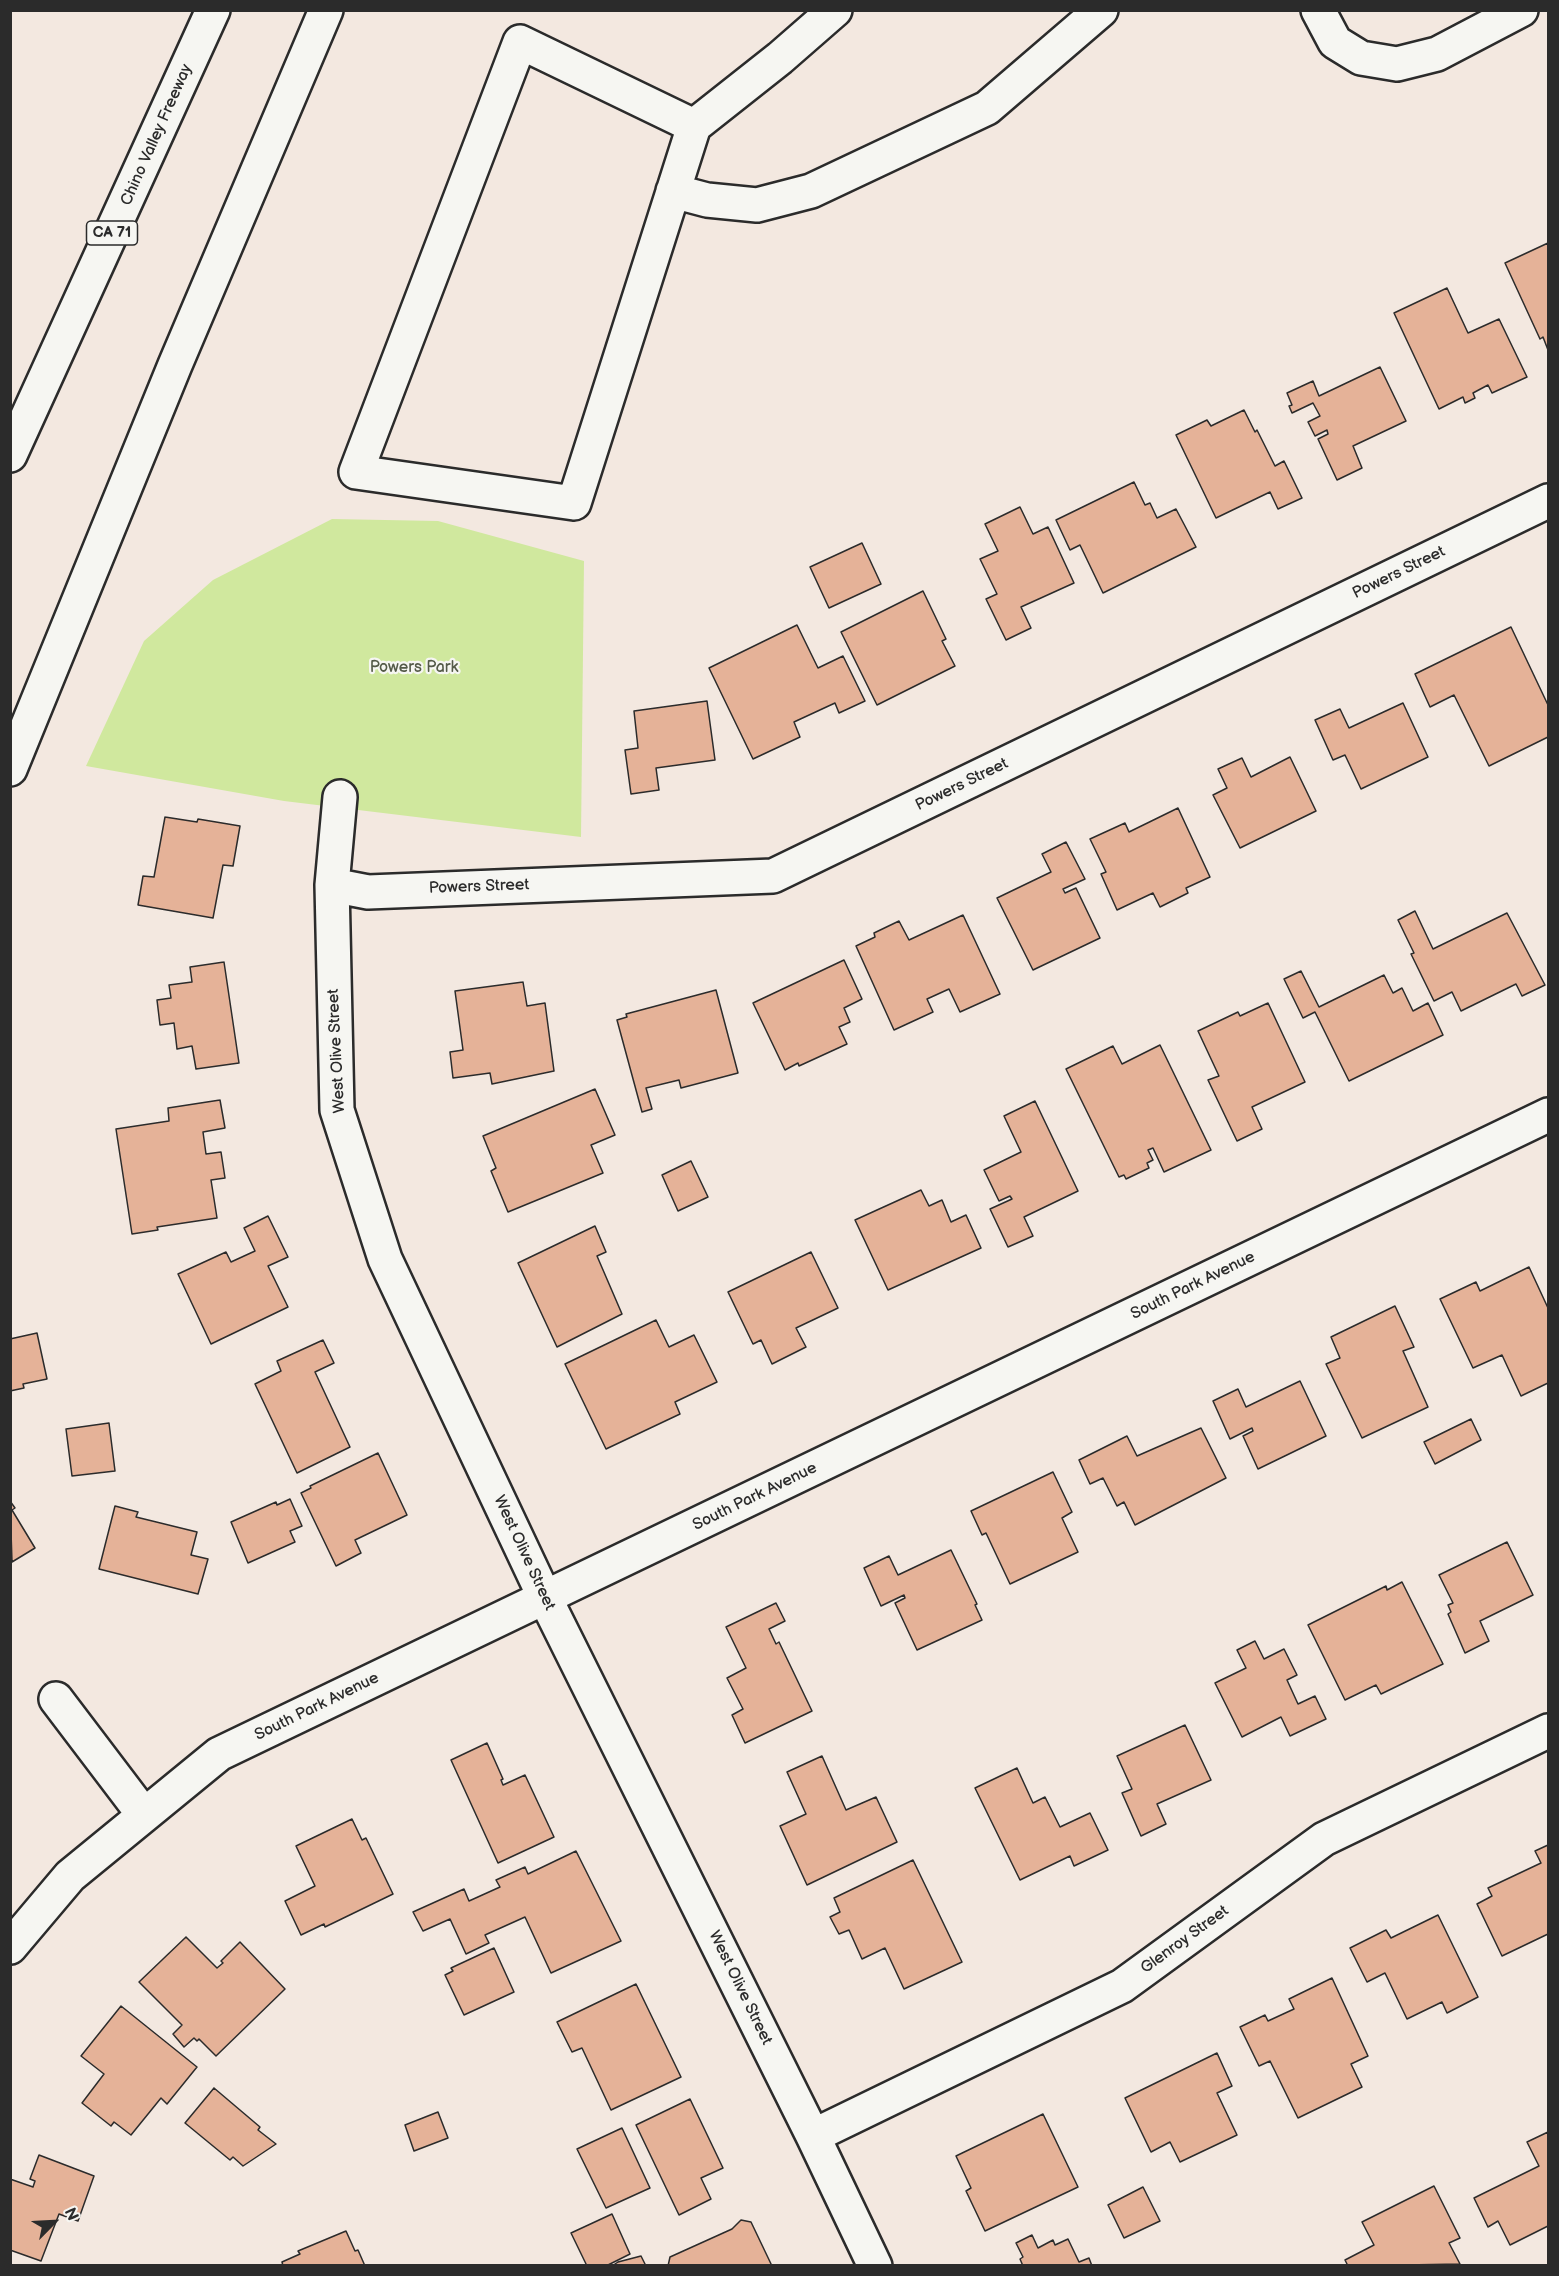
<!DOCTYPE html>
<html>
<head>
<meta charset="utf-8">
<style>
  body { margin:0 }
  #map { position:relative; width:1559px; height:2276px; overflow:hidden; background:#f3e8e0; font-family:"Balsamiq Sans",sans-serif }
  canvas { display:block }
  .frame { position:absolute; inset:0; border:12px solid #2b2b2b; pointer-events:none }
  .north { position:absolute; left:24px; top:2192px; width:60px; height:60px; -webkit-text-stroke:4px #f6f6f2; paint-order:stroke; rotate:66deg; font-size:16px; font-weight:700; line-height:24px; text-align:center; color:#2b2b2b }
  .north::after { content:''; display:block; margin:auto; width:21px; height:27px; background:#2b2b2b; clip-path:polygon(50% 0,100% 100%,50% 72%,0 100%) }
</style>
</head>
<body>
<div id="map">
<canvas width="1559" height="2276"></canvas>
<div class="frame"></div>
<div class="north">N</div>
</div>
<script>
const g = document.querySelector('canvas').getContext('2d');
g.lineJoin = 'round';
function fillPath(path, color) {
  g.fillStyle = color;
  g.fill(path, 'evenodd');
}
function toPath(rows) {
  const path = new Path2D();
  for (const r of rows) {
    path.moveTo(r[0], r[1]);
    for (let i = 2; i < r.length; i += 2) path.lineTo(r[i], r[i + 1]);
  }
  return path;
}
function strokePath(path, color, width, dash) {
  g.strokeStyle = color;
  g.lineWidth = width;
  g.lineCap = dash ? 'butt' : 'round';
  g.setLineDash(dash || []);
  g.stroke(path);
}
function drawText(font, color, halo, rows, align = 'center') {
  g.font = font + ' "Balsamiq Sans",sans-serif';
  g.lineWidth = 4.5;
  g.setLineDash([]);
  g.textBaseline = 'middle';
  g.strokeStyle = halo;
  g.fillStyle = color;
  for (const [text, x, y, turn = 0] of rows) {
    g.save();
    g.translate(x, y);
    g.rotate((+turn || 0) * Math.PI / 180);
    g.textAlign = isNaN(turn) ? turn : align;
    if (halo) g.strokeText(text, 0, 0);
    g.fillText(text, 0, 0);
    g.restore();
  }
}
const green = toPath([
  [332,519,438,521,584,561,581,837,284,801,86,766,144,641,213,580]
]);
const building = toPath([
  [1548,243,1548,350,1543,337,1540,339,1505,263,1548,243],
  [1447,288,1468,333,1499,319,1527,377,1492,393,1488,385,1473,393,1475,398,1465,403,1463,397,1439,409,1394,313,1447,288],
  [1380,367,1406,421,1353,446,1362,468,1337,480,1318,439,1328,434,1327,430,1315,436,1308,422,1320,416,1313,403,1292,413,1289,406,1292,405,1287,393,1313,381,1319,396,1380,367],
  [1244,410,1255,432,1257,430,1275,466,1284,461,1302,498,1278,509,1270,492,1216,518,1176,435,1207,420,1211,426,1244,410],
  [1134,482,1145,505,1150,503,1157,518,1176,509,1196,547,1103,593,1080,545,1070,550,1056,520,1134,482],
  [1020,507,1033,534,1048,527,1074,583,1021,607,1031,628,1006,640,986,599,997,594,980,559,998,551,985,524,1020,507],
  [862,543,881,584,829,608,810,567,862,543],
  [923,591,946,639,942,641,955,666,877,705,841,632,923,591],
  [797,625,818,668,843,656,865,701,839,713,835,703,794,722,800,737,753,759,709,668,797,625],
  [1511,627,1548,705,1548,737,1489,766,1454,695,1430,707,1415,674,1511,627],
  [707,701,715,760,656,768,659,790,631,794,625,750,638,748,634,711,707,701],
  [1403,703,1428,757,1361,789,1345,755,1333,760,1315,720,1340,709,1349,728,1403,703],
  [1290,757,1316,811,1240,848,1213,795,1227,788,1218,769,1242,758,1251,777,1290,757],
  [1178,808,1210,877,1186,888,1188,893,1160,907,1153,893,1117,910,1101,874,1106,872,1090,839,1125,823,1129,832,1178,808],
  [165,817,197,822,198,819,240,826,233,866,223,865,213,918,138,905,143,876,154,877,165,817],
  [1066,842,1085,879,1063,889,1065,893,1076,888,1100,938,1033,970,997,898,1051,872,1042,854,1066,842],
  [1415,911,1433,949,1507,913,1545,985,1522,996,1516,984,1461,1011,1452,992,1434,1001,1411,954,1414,953,1398,920,1415,911],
  [963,915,1000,994,960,1012,949,989,927,999,933,1012,894,1030,856,946,875,937,874,933,899,921,909,940,963,915],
  [844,960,862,999,844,1008,850,1022,839,1027,847,1044,799,1066,798,1063,785,1070,753,1003,844,960],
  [224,962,239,1063,196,1069,192,1046,177,1049,174,1023,160,1025,157,1000,171,998,169,985,192,982,190,967,224,962],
  [1301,971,1319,1007,1384,975,1393,993,1402,988,1413,1011,1428,1003,1443,1035,1349,1081,1315,1012,1303,1018,1284,979,1301,971],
  [523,982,527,1006,545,1003,554,1071,492,1084,490,1073,453,1078,450,1052,463,1050,455,991,523,982],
  [716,990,738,1073,681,1088,679,1080,646,1088,652,1109,642,1112,617,1020,627,1017,626,1014,716,990],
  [1268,1003,1305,1082,1252,1107,1262,1129,1237,1141,1208,1080,1219,1076,1198,1031,1238,1012,1240,1016,1268,1003],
  [1160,1045,1211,1150,1164,1172,1153,1148,1148,1150,1153,1160,1147,1163,1149,1168,1126,1179,1124,1175,1119,1177,1066,1069,1113,1046,1122,1064,1160,1045],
  [595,1089,615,1135,591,1145,603,1173,508,1212,491,1171,496,1168,483,1136,595,1089],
  [220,1100,225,1128,203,1132,206,1154,221,1152,225,1178,211,1180,217,1218,157,1227,158,1230,132,1234,116,1129,169,1121,168,1108,220,1100],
  [1035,1101,1078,1191,1024,1217,1033,1236,1008,1247,990,1209,1012,1199,1010,1196,999,1201,984,1170,1021,1152,1004,1116,1035,1101],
  [691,1161,708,1197,678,1211,662,1175,691,1161],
  [921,1190,929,1206,942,1200,951,1222,966,1215,981,1248,888,1290,855,1220,921,1190],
  [268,1216,288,1257,268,1266,288,1307,211,1344,178,1274,226,1252,231,1262,255,1251,244,1228,268,1216],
  [595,1226,606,1252,597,1256,622,1314,557,1347,518,1263,595,1226],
  [811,1252,838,1308,796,1328,806,1347,772,1364,761,1340,753,1344,728,1292,811,1252],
  [1529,1267,1548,1308,1548,1383,1521,1396,1502,1355,1473,1368,1440,1299,1476,1282,1480,1291,1529,1267],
  [1395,1306,1414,1347,1403,1351,1428,1407,1362,1438,1326,1364,1340,1358,1331,1337,1395,1306],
  [656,1320,669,1347,694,1335,717,1382,675,1402,680,1414,606,1449,565,1364,656,1320],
  [37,1333,47,1379,23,1384,24,1388,10,1391,10,1339,37,1333],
  [323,1340,334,1363,315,1372,350,1447,297,1473,255,1384,281,1371,277,1361,323,1340],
  [1300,1381,1326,1436,1258,1469,1243,1436,1253,1431,1252,1428,1230,1439,1213,1401,1238,1389,1246,1407,1300,1381],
  [1471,1419,1481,1440,1435,1464,1424,1442,1471,1419],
  [109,1423,115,1471,72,1476,66,1429,109,1423],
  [1201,1428,1226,1478,1135,1525,1124,1502,1117,1506,1103,1478,1090,1484,1079,1460,1127,1436,1137,1456,1201,1428],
  [378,1453,407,1515,355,1540,361,1553,336,1566,301,1493,311,1488,310,1486,378,1453],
  [1053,1472,1072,1512,1062,1518,1078,1552,1010,1584,986,1533,982,1535,971,1511,1053,1472],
  [290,1499,302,1526,290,1531,295,1542,248,1563,231,1522,276,1502,277,1505,290,1499],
  [10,1501,15,1508,12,1510,35,1548,12,1562,10,1501],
  [115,1506,138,1512,136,1517,197,1532,191,1555,208,1559,198,1594,99,1569,115,1506],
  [1507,1542,1533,1595,1480,1621,1489,1641,1465,1653,1448,1614,1451,1612,1448,1605,1453,1603,1439,1575,1507,1542],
  [951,1550,977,1604,975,1605,982,1620,917,1650,895,1603,905,1598,904,1595,881,1606,864,1568,889,1556,898,1575,951,1550],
  [1402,1582,1443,1664,1381,1694,1376,1685,1345,1700,1308,1625,1386,1586,1387,1590,1402,1582],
  [776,1603,785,1621,769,1629,776,1644,779,1642,812,1711,745,1743,732,1715,743,1709,727,1678,746,1668,726,1627,776,1603],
  [1255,1641,1264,1659,1284,1649,1297,1675,1287,1680,1298,1704,1315,1696,1326,1719,1290,1736,1281,1717,1242,1737,1215,1683,1246,1668,1237,1650,1255,1641],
  [1185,1725,1211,1780,1157,1804,1166,1824,1141,1836,1122,1793,1132,1789,1117,1756,1185,1725],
  [487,1743,503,1779,501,1780,503,1785,525,1775,554,1837,498,1863,451,1760,487,1743],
  [822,1756,846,1810,876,1797,897,1842,807,1885,780,1826,806,1814,787,1772,822,1756],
  [1017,1768,1033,1803,1045,1797,1060,1827,1090,1813,1108,1850,1074,1866,1070,1856,1020,1880,975,1788,1017,1768],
  [352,1819,362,1840,366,1838,393,1894,325,1927,324,1924,301,1935,285,1901,315,1886,296,1846,352,1819],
  [1548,1845,1548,1934,1502,1956,1477,1904,1492,1896,1488,1888,1541,1863,1535,1851,1548,1845],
  [576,1851,621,1941,551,1973,525,1917,485,1935,489,1943,466,1954,450,1919,423,1931,413,1912,464,1889,469,1901,500,1887,496,1880,525,1867,528,1874,576,1851],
  [913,1860,962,1962,904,1989,885,1948,862,1959,849,1930,839,1934,830,1917,840,1912,834,1898,913,1860],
  [1438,1915,1478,1997,1447,2013,1442,2002,1407,2019,1385,1973,1367,1982,1350,1948,1386,1930,1391,1938,1438,1915],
  [186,1937,217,1968,223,1963,221,1961,240,1942,285,1989,216,2056,199,2039,197,2041,194,2038,184,2047,173,2034,182,2025,139,1982,186,1937],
  [494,1948,514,1992,464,2015,445,1975,453,1971,451,1968,494,1948],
  [1332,1978,1368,2056,1351,2064,1362,2087,1298,2118,1270,2061,1259,2066,1240,2027,1265,2015,1268,2021,1294,2009,1289,1999,1332,1978],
  [636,1984,681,2077,611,2110,582,2048,572,2052,557,2022,636,1984],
  [121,2006,197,2067,167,2104,161,2098,131,2135,114,2122,111,2126,82,2103,104,2074,81,2056,121,2006],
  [1217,2053,1232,2086,1217,2093,1237,2135,1180,2162,1170,2142,1151,2152,1125,2098,1217,2053],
  [214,2088,260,2127,258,2130,276,2144,243,2166,233,2157,230,2160,185,2123,214,2088],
  [690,2099,723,2168,701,2178,711,2199,679,2215,636,2125,690,2099],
  [438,2112,448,2138,414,2151,405,2125,438,2112],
  [1043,2114,1078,2187,985,2231,966,2191,971,2188,956,2156,1043,2114],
  [622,2128,650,2188,606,2208,577,2149,622,2128],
  [1548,2132,1548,2226,1510,2245,1498,2221,1488,2227,1474,2198,1539,2166,1527,2142,1548,2132],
  [39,2155,94,2176,78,2221,59,2214,41,2261,10,2250,10,2179,33,2187,35,2181,30,2179,39,2155],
  [1434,2186,1460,2238,1449,2243,1460,2264,1348,2266,1345,2260,1374,2245,1362,2222,1434,2186],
  [1143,2187,1160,2221,1124,2238,1108,2205,1143,2187],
  [612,2214,630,2254,606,2266,587,2266,571,2233,612,2214],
  [741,2220,751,2222,772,2266,668,2266,670,2257,732,2229,741,2220],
  [346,2231,355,2251,358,2250,365,2266,283,2266,282,2262,300,2254,298,2251,346,2231],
  [1032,2235,1038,2248,1053,2240,1055,2245,1068,2239,1079,2262,1089,2258,1092,2266,1023,2266,1020,2259,1023,2257,1016,2243,1032,2235],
  [641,2256,646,2266,612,2266,618,2262,641,2256]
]);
const minor = toPath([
  [1318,10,1335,42,1361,58,1397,64,1437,54,1521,10],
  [694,126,520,42,356,472,574,503,694,126,780,58,835,10],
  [673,191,707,200,757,205,811,191,987,108,1101,10],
  [340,797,332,885,337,1110,385,1259,545,1598,813,2136,875,2266],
  [332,885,368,892,773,876,1548,501],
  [56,1699,144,1815],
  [10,1947,70,1876,219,1754,1548,1115],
  [813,2136,1122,1986,1324,1839,1548,1731]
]);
const highway = toPath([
  [10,455,213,10],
  [10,769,175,365,326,10]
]);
const shields = [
  [112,233,51]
];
const shieldNames = [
  ["CA 71",112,233]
];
const streetNames = [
  ["Chino Valley Freeway",157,135,-66],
  ["Powers Street",1399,573,-26],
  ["Powers Street",962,785,-26],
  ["Powers Street",479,887,-2],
  ["West Olive Street",337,1051,-93],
  ["South Park Avenue",1193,1286,-26],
  ["South Park Avenue",755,1497,-26],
  ["West Olive Street",524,1553,65],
  ["South Park Avenue",317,1707,-26],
  ["Glenroy Street",1185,1940,-36],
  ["West Olive Street",740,1988,64]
];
const parkNames = [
  ["Powers Park",414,668]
];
fillPath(green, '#d0e89e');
fillPath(building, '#e5b298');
strokePath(building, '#2b2b2b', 1.5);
strokePath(minor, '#2b2b2b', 38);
strokePath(highway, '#2b2b2b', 38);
strokePath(minor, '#f6f6f2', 33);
strokePath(highway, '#f6f6f2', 33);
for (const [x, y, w] of shields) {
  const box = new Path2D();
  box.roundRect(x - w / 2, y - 12, w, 24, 4.5);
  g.fillStyle = '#f6f6f2';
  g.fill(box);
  strokePath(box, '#2b2b2b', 1.5);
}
drawText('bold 15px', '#2b2b2b', null, shieldNames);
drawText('16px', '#2b2b2b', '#f6f6f2', streetNames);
drawText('16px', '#545a48', '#f6f6f2', parkNames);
</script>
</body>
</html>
